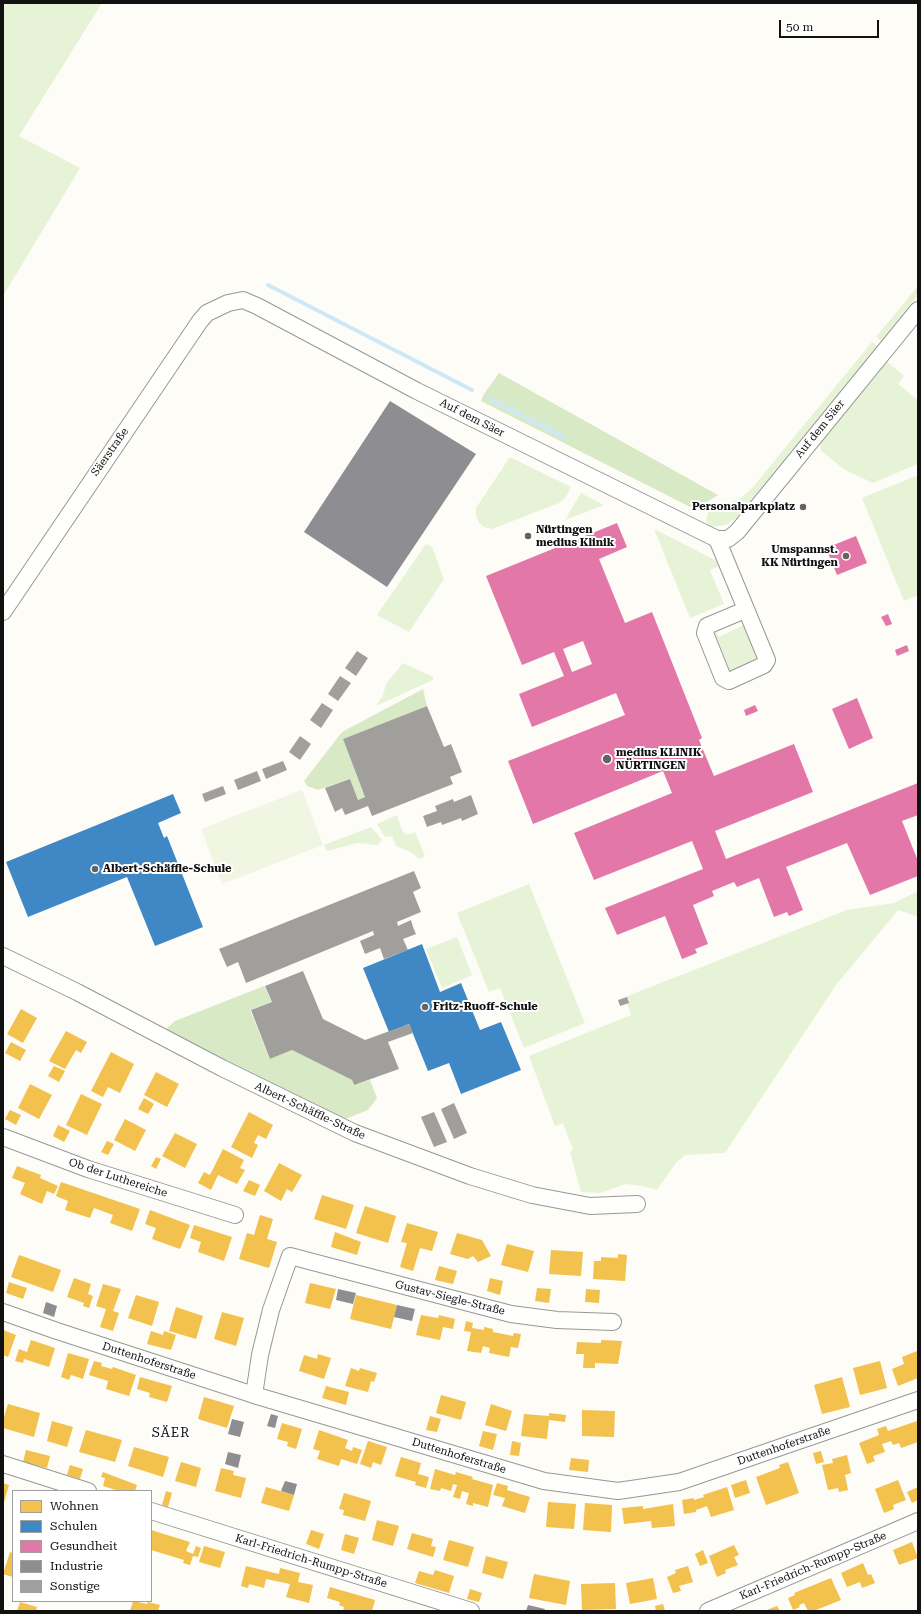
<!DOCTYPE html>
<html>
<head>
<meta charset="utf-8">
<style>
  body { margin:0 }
  #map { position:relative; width:921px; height:1614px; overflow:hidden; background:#fdfcf7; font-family:"Roboto Serif",serif }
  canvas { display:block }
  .frame { position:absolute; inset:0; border:4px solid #111; pointer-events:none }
  .legend { position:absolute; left:12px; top:1490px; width:140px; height:112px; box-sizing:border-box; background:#fff; border:1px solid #a0a0a0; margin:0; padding:5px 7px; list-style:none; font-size:12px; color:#111 }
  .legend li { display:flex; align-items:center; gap:8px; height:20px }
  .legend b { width:20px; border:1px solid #a0a0a0 }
  .scale { position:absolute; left:779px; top:20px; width:100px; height:18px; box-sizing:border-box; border:2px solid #111; border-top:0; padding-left:5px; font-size:12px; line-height:14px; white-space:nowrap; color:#111; -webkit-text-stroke:3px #fff; paint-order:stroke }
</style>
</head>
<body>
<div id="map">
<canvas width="921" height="1614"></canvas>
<div class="frame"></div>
<ul class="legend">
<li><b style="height:11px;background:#f2c14e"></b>Wohnen</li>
<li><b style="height:11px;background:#3f88c5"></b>Schulen</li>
<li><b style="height:11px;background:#e377a8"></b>Gesundheit</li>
<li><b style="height:11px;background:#8d8d92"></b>Industrie</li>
<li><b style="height:11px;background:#a19f9c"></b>Sonstige</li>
</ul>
<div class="scale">50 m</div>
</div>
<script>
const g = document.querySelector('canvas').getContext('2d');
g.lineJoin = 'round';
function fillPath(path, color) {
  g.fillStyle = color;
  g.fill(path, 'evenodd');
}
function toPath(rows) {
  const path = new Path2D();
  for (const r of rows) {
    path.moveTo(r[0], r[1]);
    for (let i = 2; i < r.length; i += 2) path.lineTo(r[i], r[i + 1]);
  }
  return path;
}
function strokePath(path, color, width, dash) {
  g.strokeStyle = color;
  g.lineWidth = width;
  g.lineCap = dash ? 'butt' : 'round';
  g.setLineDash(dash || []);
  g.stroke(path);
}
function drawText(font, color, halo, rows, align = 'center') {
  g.font = font + ' "Roboto Serif",serif';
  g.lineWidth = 4;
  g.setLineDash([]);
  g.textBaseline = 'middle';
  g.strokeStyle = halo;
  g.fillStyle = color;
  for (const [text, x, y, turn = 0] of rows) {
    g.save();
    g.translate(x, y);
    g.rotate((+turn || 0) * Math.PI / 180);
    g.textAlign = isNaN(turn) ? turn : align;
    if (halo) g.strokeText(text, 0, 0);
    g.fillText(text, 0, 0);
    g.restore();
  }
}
const green = toPath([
  [3,3,102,3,19,136,80,168,3,296],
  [918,286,918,295,881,341,876,337],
  [872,342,877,346,737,517,726,525,710,527,706,521,708,512,716,507,740,499,753,487],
  [885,360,904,376,898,384,918,400,918,464,873,483,845,470,821,451,820,442],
  [510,457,571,487,569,491,565,498,559,503,492,529,484,527,479,523,476,515,476,508],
  [918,475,918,595,904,601,862,498],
  [581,493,604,505,565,520],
  [654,529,719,562,721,565,710,570,724,604,690,618],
  [426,544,432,547,444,579,409,632,377,615],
  [744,625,757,656,753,665,731,673,723,669,709,635,714,627,719,637],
  [403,663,433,677,433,680,376,706,383,695,386,684],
  [397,815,402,830,406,835,415,832,425,856,419,859,411,852,396,846,392,836,385,837,377,824],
  [371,827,382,840,377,845,357,843,327,851,324,845],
  [529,884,585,1023,524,1048,500,988,489,992,457,913],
  [918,891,918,917,898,910,836,985,725,1153,685,1155,676,1163,657,1190,643,1186,625,1184,600,1193,581,1192,570,1152,573,1150,563,1123,555,1126,529,1056,631,1015,625,997,847,910,894,903],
  [457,937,472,975,442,988,426,949]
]);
const forest = toPath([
  [499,373,718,495,705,503,698,511,481,401,484,394],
  [423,689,427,706,343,739,365,797,358,800,350,779,318,790,307,786,304,781,342,732],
  [264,986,272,1002,250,1010,270,1059,292,1050,352,1080,353,1085,370,1080,377,1098,368,1110,345,1119,165,1030,175,1021]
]);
const pitch = toPath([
  [302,790,323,845,222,884,201,829]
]);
const homes = toPath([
  [21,1009,37,1018,23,1043,7,1034],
  [66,1031,87,1042,81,1053,76,1050,65,1069,49,1061],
  [11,1042,26,1050,20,1061,5,1053],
  [111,1052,134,1064,120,1093,108,1087,103,1097,91,1091],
  [54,1066,65,1071,59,1082,48,1076],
  [156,1072,179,1084,167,1107,144,1095],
  [30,1084,52,1095,39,1119,18,1108],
  [81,1094,102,1104,87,1135,66,1125],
  [144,1098,154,1104,148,1114,138,1109],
  [10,1110,21,1115,16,1125,5,1119],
  [249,1112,273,1125,266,1139,258,1135,254,1143,258,1145,252,1158,231,1147],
  [125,1119,146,1130,135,1151,114,1140],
  [58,1125,70,1131,64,1142,53,1136],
  [175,1133,197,1144,185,1168,162,1156],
  [107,1141,114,1144,108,1155,101,1152],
  [223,1149,244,1160,240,1168,245,1170,237,1184,218,1175,211,1190,198,1183,204,1172,210,1175],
  [156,1157,161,1159,156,1169,151,1166],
  [279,1163,302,1175,292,1192,287,1189,281,1201,264,1191],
  [17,1166,41,1175,40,1178,58,1186,54,1194,47,1191,42,1204,20,1194,25,1183,12,1178],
  [249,1180,260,1185,255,1196,243,1191],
  [61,1182,140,1209,132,1231,110,1223,113,1215,94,1208,90,1218,65,1210,68,1201,56,1196],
  [322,1195,354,1205,346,1229,314,1219],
  [365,1206,396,1216,388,1243,356,1233],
  [150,1210,190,1225,180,1249,152,1239,156,1228,145,1224],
  [260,1215,273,1219,267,1239,277,1242,269,1268,239,1259,247,1233,254,1235],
  [407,1223,438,1232,432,1251,420,1248,413,1271,400,1267,407,1243,401,1242],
  [194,1225,232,1237,224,1261,198,1252,201,1242,190,1238],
  [335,1232,361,1242,357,1255,331,1247],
  [457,1233,482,1240,491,1256,478,1262,473,1256,468,1259,450,1254],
  [507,1244,534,1251,528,1272,501,1265],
  [551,1250,583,1252,581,1276,549,1274],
  [618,1254,627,1255,625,1281,593,1279,594,1261,601,1261,601,1257,618,1258],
  [19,1255,61,1270,53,1292,11,1277],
  [439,1266,457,1271,453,1284,435,1280],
  [74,1278,91,1284,88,1294,93,1296,89,1308,83,1306,84,1303,67,1297],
  [490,1278,503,1281,500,1295,487,1291],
  [9,1282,27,1288,23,1299,6,1293],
  [310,1283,336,1289,330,1309,305,1303],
  [103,1284,121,1289,113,1311,119,1313,113,1331,100,1327,106,1309,96,1306],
  [537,1288,551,1289,549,1303,535,1301],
  [586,1289,600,1290,599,1303,585,1302],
  [136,1295,159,1302,152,1326,128,1318],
  [356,1295,397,1305,391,1329,350,1319],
  [176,1307,203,1316,196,1339,169,1331],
  [222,1312,244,1318,236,1346,214,1339],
  [421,1315,438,1318,439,1315,455,1319,453,1329,443,1327,440,1340,416,1335],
  [466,1321,473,1323,472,1328,484,1330,484,1327,493,1329,493,1332,513,1336,514,1333,521,1334,518,1348,511,1347,509,1357,489,1353,490,1348,483,1346,481,1353,467,1351,471,1332,464,1331],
  [3,1330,16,1335,8,1357,3,1355],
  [151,1331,163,1335,164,1331,176,1335,171,1350,147,1344],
  [31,1340,55,1348,49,1367,24,1359,23,1363,15,1361,19,1349,27,1352],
  [601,1340,622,1341,618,1364,595,1363,595,1368,583,1368,584,1354,576,1354,577,1342,601,1343],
  [917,1351,918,1378,898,1386,892,1369,904,1364,902,1357],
  [68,1353,89,1359,83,1379,71,1375,69,1380,61,1377],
  [318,1354,331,1358,324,1379,299,1371,304,1355,317,1359],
  [94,1361,102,1363,101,1366,112,1369,113,1367,136,1375,129,1396,106,1389,108,1381,89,1375],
  [880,1361,887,1388,860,1395,853,1368],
  [351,1368,359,1371,360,1368,377,1373,374,1382,371,1381,368,1392,345,1386],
  [140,1377,172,1386,167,1402,149,1397,150,1393,137,1389],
  [842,1377,850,1407,822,1414,814,1385],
  [326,1386,349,1392,346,1405,322,1398],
  [441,1395,466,1402,461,1420,436,1413],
  [204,1397,234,1406,227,1428,198,1419],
  [8,1404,40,1413,34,1437,3,1428,3,1420],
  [491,1404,512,1411,506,1431,485,1425],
  [582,1410,615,1411,614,1437,582,1436],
  [549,1413,566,1415,565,1422,549,1420,547,1439,521,1436,524,1414,549,1416],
  [430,1416,441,1419,437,1432,426,1430],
  [52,1421,73,1427,67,1447,47,1441],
  [917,1421,918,1442,901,1448,899,1443,893,1445,891,1441,882,1444,885,1452,873,1456,875,1461,867,1464,859,1443,879,1435,877,1429,886,1426,888,1431],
  [282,1423,302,1429,296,1449,287,1446,288,1442,277,1439],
  [86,1430,122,1440,115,1462,79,1452],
  [319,1430,348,1440,345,1448,352,1451,353,1447,362,1450,357,1464,341,1459,339,1466,317,1459,320,1451,313,1449],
  [483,1431,497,1434,493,1450,479,1446],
  [368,1441,387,1447,381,1465,373,1462,371,1468,360,1464],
  [512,1441,521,1443,519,1456,510,1455],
  [134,1447,169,1457,163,1477,128,1466],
  [26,1450,50,1456,47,1468,23,1462],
  [821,1451,824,1462,816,1464,813,1453],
  [847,1455,851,1473,845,1475,848,1490,839,1492,838,1488,828,1490,822,1465,833,1463,832,1459],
  [401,1457,421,1463,418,1474,429,1477,426,1488,415,1485,416,1482,395,1476],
  [571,1458,589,1460,588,1472,569,1470],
  [181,1462,201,1468,196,1487,175,1481],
  [788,1462,799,1493,766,1505,756,1477,780,1468,779,1465],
  [70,1465,83,1469,80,1479,67,1475],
  [221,1468,234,1471,233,1475,246,1478,241,1498,215,1491],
  [435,1469,455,1475,456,1472,473,1477,472,1479,493,1485,488,1507,473,1503,473,1506,466,1504,469,1493,462,1491,460,1499,453,1497,457,1485,453,1484,451,1491,441,1488,440,1491,430,1489],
  [103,1472,137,1485,135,1491,119,1491,103,1486,105,1478,101,1477],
  [746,1480,750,1493,735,1498,731,1485],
  [898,1480,906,1500,893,1505,894,1509,884,1513,875,1489],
  [3,1483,9,1485,3,1506],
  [497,1483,508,1486,507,1490,530,1497,525,1513,502,1506,505,1498,493,1495],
  [266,1487,294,1495,289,1511,261,1503],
  [727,1487,734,1510,711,1517,707,1506,696,1510,696,1512,684,1514,682,1500,694,1498,694,1500,704,1497,703,1495],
  [918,1487,918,1500,912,1503,907,1492],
  [166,1491,172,1493,168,1507,162,1505],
  [344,1493,371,1501,365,1521,343,1515,344,1510,339,1509],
  [548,1502,576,1504,574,1529,546,1527],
  [585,1503,612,1505,611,1532,583,1530],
  [673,1504,675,1526,652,1528,651,1521,624,1524,622,1508,643,1506,643,1509],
  [377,1520,399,1526,393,1546,372,1540],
  [151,1530,190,1542,186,1551,193,1554,196,1546,201,1548,198,1557,193,1556,190,1565,183,1563,184,1560,151,1550],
  [311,1530,324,1534,319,1549,306,1544],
  [412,1533,433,1539,431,1546,436,1547,433,1557,407,1549],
  [345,1534,359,1538,354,1554,341,1550],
  [449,1540,474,1547,468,1567,443,1560],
  [912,1542,918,1558,899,1565,893,1550],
  [734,1545,739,1555,734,1557,738,1565,725,1570,726,1573,717,1577,709,1556],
  [204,1546,225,1552,220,1568,199,1562],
  [703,1550,708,1563,700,1566,695,1554],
  [10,1552,13,1553,13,1577,3,1574],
  [486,1556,508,1562,503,1579,482,1573],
  [863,1563,868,1575,871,1574,875,1583,862,1588,860,1582,847,1587,841,1573],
  [246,1566,279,1574,280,1568,300,1573,298,1582,313,1585,309,1603,286,1597,290,1584,266,1579,264,1588,249,1584,248,1588,241,1586],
  [688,1566,693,1582,679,1586,681,1591,673,1593,667,1577,676,1573,675,1570],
  [435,1570,454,1576,449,1593,415,1583,419,1571,433,1575],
  [534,1574,570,1581,566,1605,529,1598],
  [653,1578,657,1599,630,1604,626,1583],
  [831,1578,841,1600,816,1610,817,1611,808,1611,804,1603,799,1605,800,1607,793,1610,788,1598,795,1595,794,1593],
  [615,1583,616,1609,582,1610,581,1584],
  [330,1587,375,1600,372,1611,343,1611,344,1607,339,1605,340,1602,327,1598],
  [470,1589,482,1593,479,1602,467,1599],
  [133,1601,147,1604,148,1602,160,1605,158,1611,130,1611],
  [20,1602,37,1607,36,1611,17,1611],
  [663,1604,665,1611,656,1611,655,1606],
  [777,1606,780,1611,764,1611]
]);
const schools = toPath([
  [173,794,181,813,158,823,164,838,167,836,203,927,155,946,127,877,28,917,6,862],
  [422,944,440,992,461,983,480,1030,501,1022,521,1070,461,1094,449,1063,428,1071,409,1024,389,1032,363,968]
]);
const health = toPath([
  [617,523,627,547,599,559,625,623,652,612,702,738,699,740,714,776,794,744,813,792,715,831,726,859,918,783,918,815,902,821,918,861,918,876,870,895,847,843,786,867,803,910,789,916,787,912,774,917,759,878,737,887,734,882,712,891,714,896,693,905,708,944,695,949,697,953,682,959,665,916,617,935,605,908,703,869,692,841,594,880,574,833,672,793,663,771,533,824,508,761,625,715,616,693,532,727,519,694,564,676,554,652,522,665,486,576],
  [583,641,592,664,572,672,563,649],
  [856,536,867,563,837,575,826,548],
  [888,614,892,624,886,626,881,617],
  [907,645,909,651,897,656,895,650],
  [857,698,873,738,849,749,832,709],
  [755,705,758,711,746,716,744,710]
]);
const industry = toPath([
  [390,401,476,454,387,587,304,532],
  [338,1289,356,1293,353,1304,336,1300],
  [46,1302,57,1306,54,1317,43,1313],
  [397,1305,415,1309,412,1321,394,1317],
  [271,1414,278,1416,275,1428,267,1426],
  [232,1419,244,1422,240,1437,228,1434],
  [228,1452,241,1455,238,1468,225,1464],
  [285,1481,297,1484,294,1495,281,1491],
  [528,1605,545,1609,544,1611,526,1611]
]);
const stream = toPath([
  [268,285,472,390],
  [490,399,564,437]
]);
const building = toPath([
  [357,651,368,658,356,676,345,668],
  [340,676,351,683,338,701,328,694],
  [322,703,333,710,321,728,310,720],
  [427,706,444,747,451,744,462,772,450,777,453,784,372,816,368,806,345,815,342,808,335,812,325,788,350,779,358,800,365,797,343,739],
  [300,736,311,744,300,760,289,752],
  [283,761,287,770,266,779,262,769],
  [257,771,261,781,238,790,234,780],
  [223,786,226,794,205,802,202,794],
  [471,795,478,814,462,821,461,818,442,825,441,822,427,827,423,816,437,811,435,806,453,799,454,802],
  [414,871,421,888,413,892,421,912,397,922,398,926,411,920,413,927,416,934,403,939,408,950,384,959,380,948,365,954,360,941,374,935,373,931,246,983,238,962,227,967,219,949],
  [303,971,323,1019,365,1040,409,1024,413,1033,388,1042,399,1069,354,1085,352,1080,292,1050,270,1059,251,1010,272,1002,265,986],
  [627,997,629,1003,620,1006,618,1000],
  [454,1103,467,1133,454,1139,441,1109],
  [434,1112,447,1142,434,1147,421,1117]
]);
const minor = toPath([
  [717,539,767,660,764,665,729,681,723,678,705,633,707,626,745,610],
  [3,612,200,321,207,313,228,303,243,300,257,306,417,391,717,539,728,539,737,532,918,310],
  [3,956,77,992,222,1068,355,1133,470,1176,532,1195,590,1206,637,1204],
  [3,1137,88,1169,235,1215],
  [3,1312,57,1331,254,1395,544,1481,618,1491,679,1482,918,1400],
  [254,1395,260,1355,271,1310,290,1256,511,1314,557,1320,613,1322],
  [3,1464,88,1491],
  [151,1511,471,1611],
  [708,1611,918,1521]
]);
const markers = [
  [803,507,4,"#646362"],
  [528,536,4,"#646362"],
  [846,556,4,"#646362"],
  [607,759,5,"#646362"],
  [95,869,4,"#646362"],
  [425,1007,4,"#646362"]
];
const streetNames = [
  ["Auf dem Säer",472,418,27],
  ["Auf dem Säer",820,429,-51],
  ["Säerstraße",110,452,-55],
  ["Albert-Schäffle-Straße",310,1111,25],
  ["Ob der Luthereiche",118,1178,18],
  ["Gustav-Siegle-Straße",450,1298,14],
  ["Duttenhoferstraße",149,1361,18],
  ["Duttenhoferstraße",784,1446,-19],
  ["Duttenhoferstraße",459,1456,17],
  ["Karl-Friedrich-Rumpp-Straße",311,1561,17],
  ["Karl-Friedrich-Rumpp-Straße",813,1566,-23]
];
const poiNames = [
  ["Personalparkplatz",795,507,"right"],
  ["Nürtingen",536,530],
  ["medius Klinik",536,543],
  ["Umspannst.",838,550,"right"],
  ["KK Nürtingen",838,563,"right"],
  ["medius KLINIK",616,753],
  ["NÜRTINGEN",616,766],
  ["Albert-Schäffle-Schule",103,869],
  ["Fritz-Ruoff-Schule",433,1007]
];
const quarterNames = [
  ["SÄER",171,1433]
];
fillPath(green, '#e7f3d7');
fillPath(forest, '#d8eac5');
fillPath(pitch, '#f0f6e1');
fillPath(homes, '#f2c14e');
fillPath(schools, '#3f88c5');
fillPath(health, '#e377a8');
fillPath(industry, '#8d8d92');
strokePath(stream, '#cde8f7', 4);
fillPath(building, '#a19f9c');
strokePath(minor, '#979795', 18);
strokePath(minor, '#fffffe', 16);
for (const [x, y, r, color] of markers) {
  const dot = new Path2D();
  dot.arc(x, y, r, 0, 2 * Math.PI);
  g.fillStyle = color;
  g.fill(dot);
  strokePath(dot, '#fff', 1.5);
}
drawText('11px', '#111', '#fff', streetNames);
drawText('bold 11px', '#111', '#fff', poiNames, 'left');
g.letterSpacing = '1px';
drawText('13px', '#111', '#fff', quarterNames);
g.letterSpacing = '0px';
</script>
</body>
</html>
